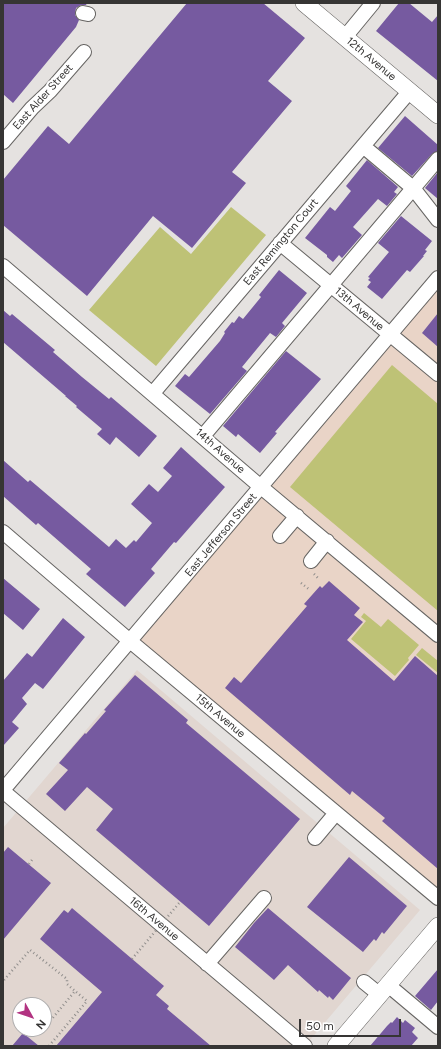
<!DOCTYPE html>
<html>
<head>
<meta charset="utf-8">
<style>
  body { margin:0 }
  #map { position:relative; width:441px; height:1049px; overflow:hidden; background:#e5e2e0; font-family:Figtree,sans-serif }
  canvas { display:block }
  .frame { position:absolute; inset:0; border:4px solid #363534; pointer-events:none }
  .north { position:absolute; left:12px; top:997px; width:40px; height:40px; box-sizing:border-box; background:#fff; border:1px solid #afaeae; border-radius:50%; rotate:130deg; font-size:11px; font-weight:700; line-height:16px; text-align:center; color:#363534 }
  .north::after { content:''; display:block; margin:auto; width:14px; height:18px; background:#b23381; clip-path:polygon(50% 0,100% 100%,50% 72%,0 100%) }
  .scale { position:absolute; left:299px; top:1019px; width:102px; height:18px; box-sizing:border-box; border:2px solid #363534; border-top:0; padding-left:5px; font-size:12px; line-height:14px; white-space:nowrap; color:#363534; -webkit-text-stroke:3px #fff; paint-order:stroke }
</style>
</head>
<body>
<div id="map">
<canvas width="441" height="1049"></canvas>
<div class="frame"></div>
<div class="north">N</div>
<div class="scale">50 m</div>
</div>
<script>
const g = document.querySelector('canvas').getContext('2d');
g.lineJoin = 'round';
function fillPath(path, color) {
  g.fillStyle = color;
  g.fill(path, 'evenodd');
}
function toPath(rows) {
  const path = new Path2D();
  for (const r of rows) {
    path.moveTo(r[0], r[1]);
    for (let i = 2; i < r.length; i += 2) path.lineTo(r[i], r[i + 1]);
  }
  return path;
}
function strokePath(path, color, width, dash) {
  g.strokeStyle = color;
  g.lineWidth = width;
  g.lineCap = dash ? 'butt' : 'round';
  g.setLineDash(dash || []);
  g.stroke(path);
}
function drawText(font, color, halo, rows, align = 'center') {
  g.font = font + ' Figtree,sans-serif';
  g.lineWidth = 4;
  g.setLineDash([]);
  g.textBaseline = 'middle';
  g.strokeStyle = halo;
  g.fillStyle = color;
  for (const [text, x, y, turn = 0] of rows) {
    g.save();
    g.translate(x, y);
    g.rotate((+turn || 0) * Math.PI / 180);
    g.textAlign = isNaN(turn) ? turn : align;
    if (halo) g.strokeText(text, 0, 0);
    g.fillText(text, 0, 0);
    g.restore();
  }
}
const built = toPath([
  [137,670,420,910,305,1046,3,1046,3,828],
  [20,1005,44,1005,44,1029,20,1029]
]);
const education = toPath([
  [438,278,438,898,130,641]
]);
const green = toPath([
  [231,207,266,235,156,366,89,310,160,227,191,254],
  [392,365,438,404,438,611,290,487],
  [364,613,381,627,388,619,419,645,408,658,409,660,395,676,351,639,366,621,361,617],
  [422,648,438,661,438,673,416,655]
]);
const building = toPath([
  [3,3,87,3,86,5,81,5,76,8,75,15,79,20,76,27,13,103,3,94],
  [187,3,263,3,305,38,268,81,292,101,232,172,246,183,192,248,153,216,87,296,3,225,3,180,48,126,69,144],
  [399,3,409,3,432,22,438,15,438,81,376,31],
  [405,116,438,145,438,151,432,154,412,176,378,148],
  [367,160,398,187,394,192,397,194,387,206,378,199,353,227,362,235,342,258,339,255,333,262,327,257,327,255,305,238,330,207,335,211,351,191,346,186],
  [438,172,438,199,425,188],
  [401,216,432,241,425,250,427,251,423,256,424,256,410,272,407,270,382,299,367,287,371,282,368,280,370,278,368,277,389,252,378,243],
  [279,270,307,293,282,323,285,326,276,337,270,333,242,367,247,371,210,414,175,386,185,374,189,377,220,341,225,333,224,332,232,322,234,323,239,316,243,319,261,297,259,295],
  [3,310,10,316,12,314,55,350,53,352,82,377,109,399,111,397,157,436,139,457,116,437,110,445,97,434,102,429,76,407,77,406,65,396,66,396,3,342],
  [438,313,438,347,422,333],
  [286,351,321,379,275,432,277,433,260,453,238,434,236,437,223,426],
  [181,447,225,487,176,543,174,542,151,569,155,573,125,607,86,574,91,569,38,523,36,525,3,496,3,460,28,482,30,480,109,547,116,539,126,548,134,540,136,542,152,523,131,504,149,484,158,492,172,476,163,468],
  [3,578,40,609,23,630,3,613],
  [329,581,360,608,354,615,363,622,347,640,394,681,415,656,438,676,438,869,382,821,385,818,352,791,350,795,225,688,234,677,241,683,307,606,304,604,320,586,322,588],
  [63,618,85,637,43,689,35,683,22,698,27,704,12,722,19,728,3,746,3,681,27,653,32,657],
  [135,675,188,720,186,723,300,819,209,926,96,830,113,809,87,787,65,811,46,794,68,770,59,763,85,733,86,734,106,711,104,710],
  [8,847,51,883,3,940,3,853],
  [349,857,407,906,384,934,382,932,376,941,374,939,363,952,307,907],
  [72,908,164,986,156,995,169,1006,167,1009,211,1046,56,1046,102,992,40,939,64,910,68,913],
  [268,908,351,978,333,1000,329,996,328,998,319,990,318,992,288,965,274,980,235,947,254,923],
  [438,969,438,1001,431,1010,415,996],
  [397,1017,403,1023,405,1020,415,1028,412,1032,418,1038,411,1046,370,1046,387,1026,391,1022,392,1023],
  [23,1033,39,1046,12,1046]
]);
const path = toPath([
  [314,574,319,579],
  [301,583,310,590],
  [29,864,32,860],
  [4,980,30,950,67,979,67,984,75,991,51,1020],
  [49,1046,87,1001,75,991]
]);
const minor = toPath([
  [83,13,88,14],
  [345,37,373,3],
  [3,142,32,108,50,91,84,52],
  [363,146,413,188,438,220],
  [280,243,438,374],
  [3,266,261,487,438,635],
  [153,393,409,92],
  [203,436,438,159],
  [3,532,130,641,438,898],
  [280,536,297,516],
  [311,561,327,541],
  [3,790,438,278],
  [3,791,305,1046],
  [315,838,336,813],
  [207,964,264,898],
  [364,982,380,995],
  [388,985,438,1027]
]);
const major = toPath([
  [304,3,438,115],
  [336,1046,438,926]
]);
const pathBridge = toPath([
  [132,959,180,902]
]);
const streetNames = [
  ["12th Avenue",371,59,40],
  ["East Alder Street",43,97,-48],
  ["East Remington Court",281,242,-50],
  ["13th Avenue",359,309,40],
  ["14th Avenue",220,451,41],
  ["East Jefferson Street",221,535,-50],
  ["15th Avenue",220,716,40],
  ["16th Avenue",154,919,40]
];
fillPath(built, '#e1d6d0');
fillPath(education, '#e9d4c7');
fillPath(green, '#bec276');
fillPath(building, '#765aa0');
strokePath(minor, '#676563', 16);
strokePath(major, '#676563', 18);
strokePath(path, '#8f8d8b', 2.5, [1, 3]);
strokePath(minor, '#fff', 14);
strokePath(major, '#fff', 17);
strokePath(pathBridge, '#8f8d8b', 2.5, [1, 3]);
drawText('11px', '#363534', '#fff', streetNames);
</script>
</body>
</html>
